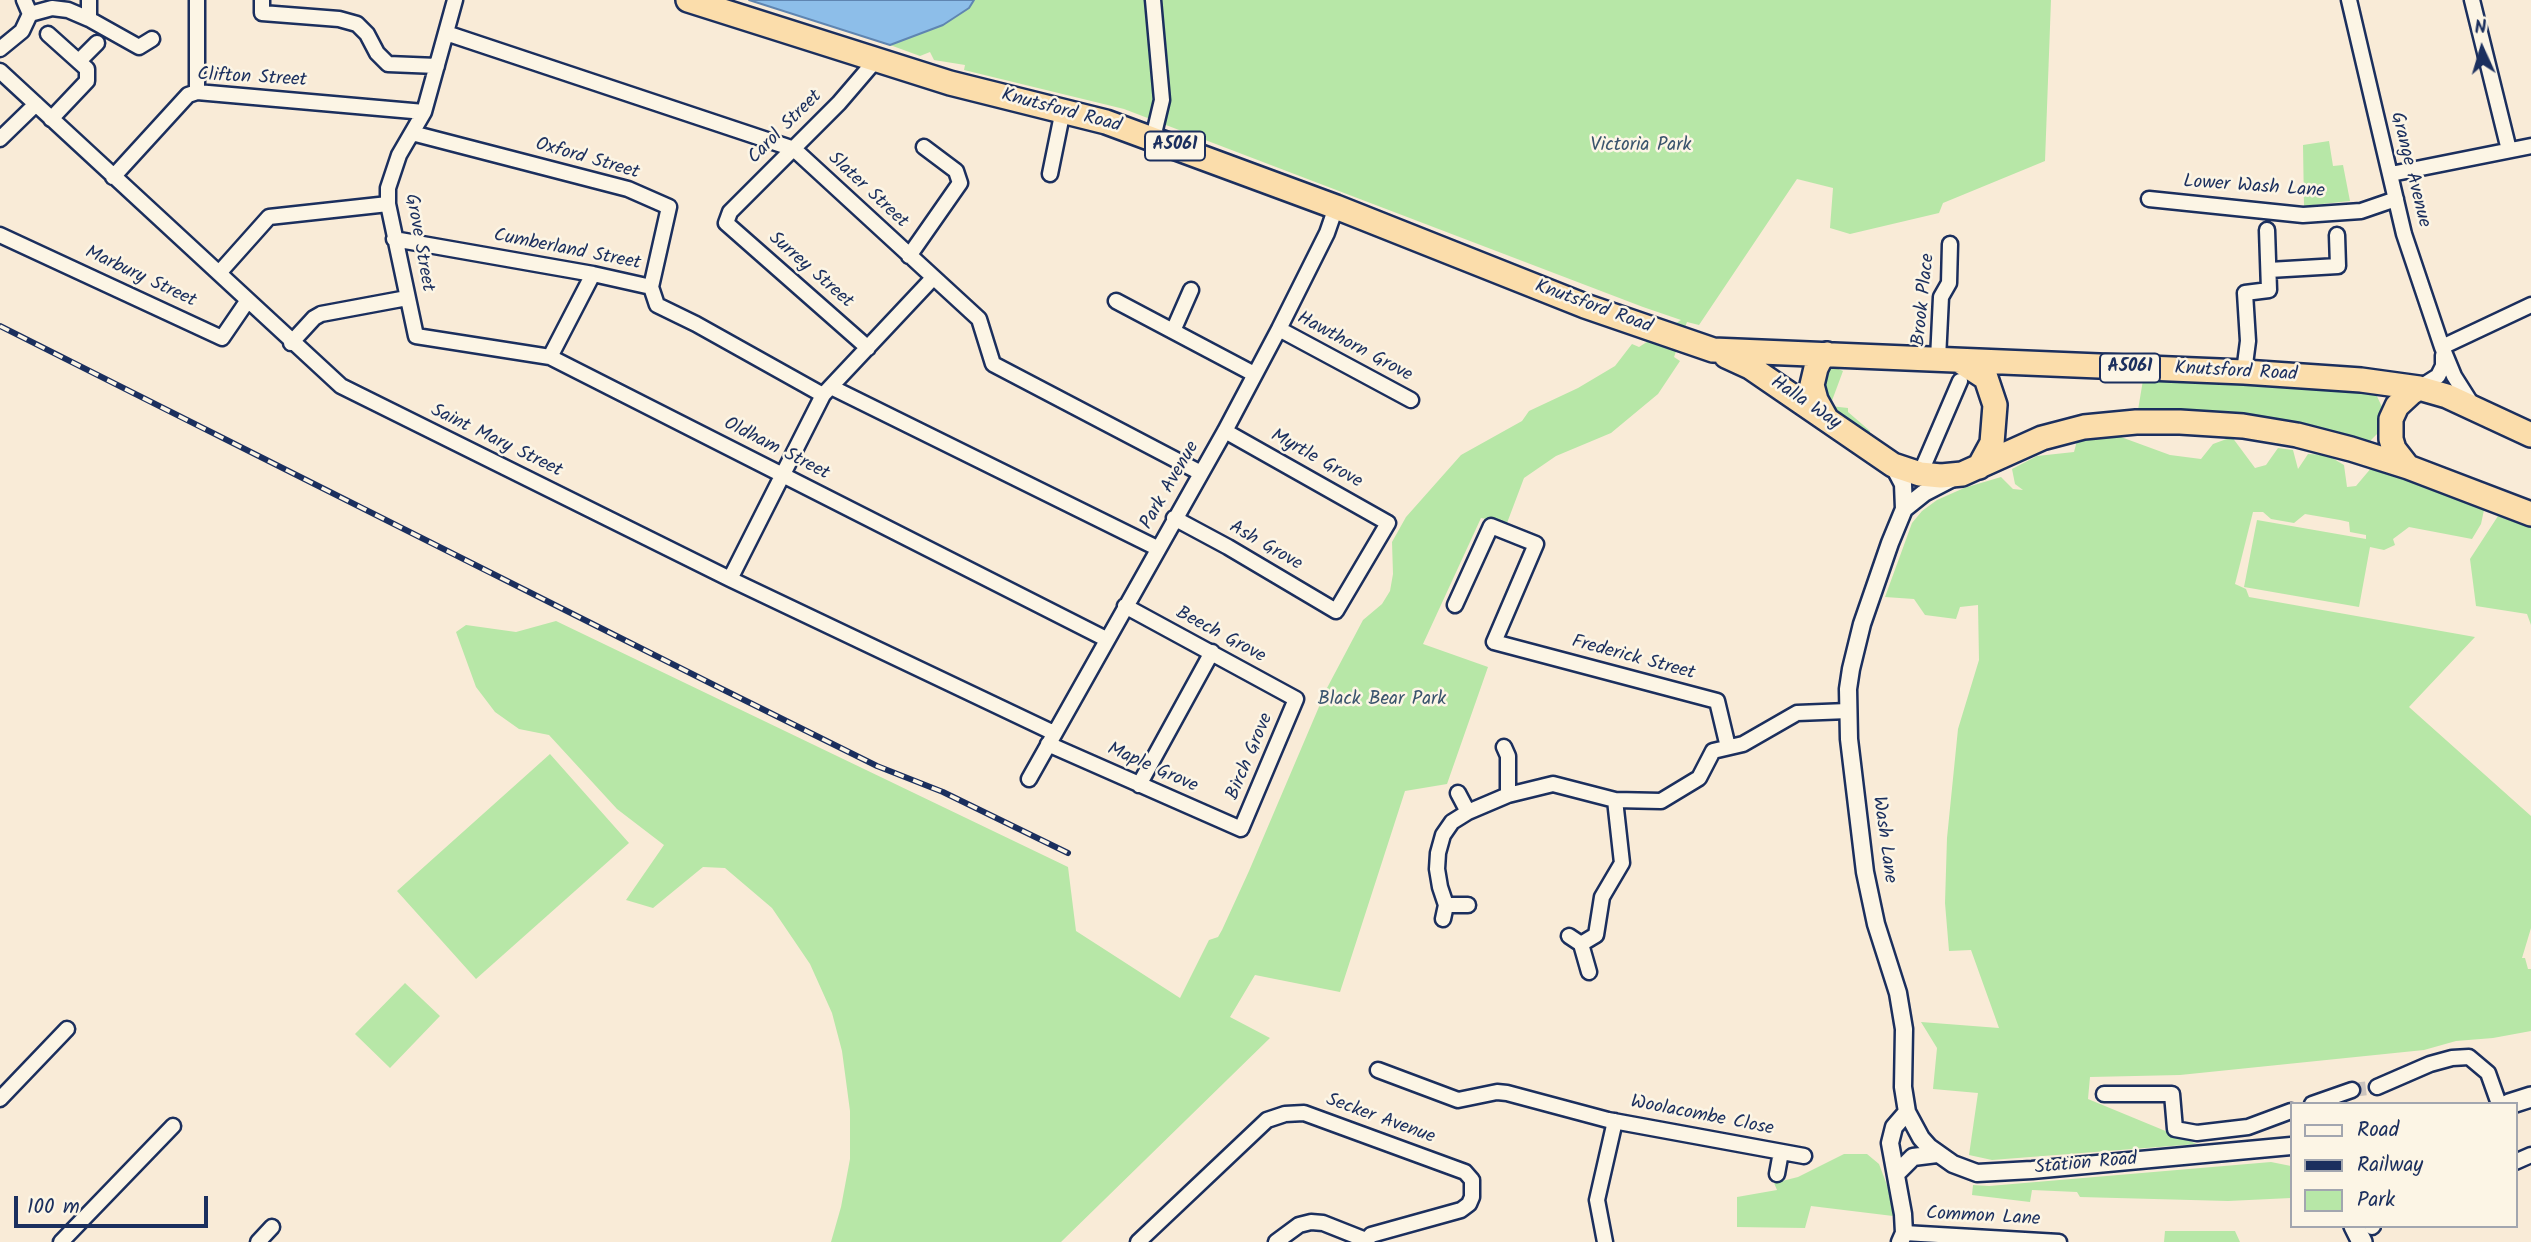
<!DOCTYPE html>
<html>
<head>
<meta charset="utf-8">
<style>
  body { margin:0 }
  #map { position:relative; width:2531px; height:1242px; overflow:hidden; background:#f9ebd7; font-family:Kalam,sans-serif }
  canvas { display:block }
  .legend { position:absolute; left:2290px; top:1102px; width:228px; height:126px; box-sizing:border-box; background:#fcf5e5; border:2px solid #a2a6af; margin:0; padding:9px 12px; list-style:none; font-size:21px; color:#1b2f5e }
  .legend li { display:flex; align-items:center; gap:14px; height:35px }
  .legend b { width:35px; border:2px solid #a2a6af }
  .north { position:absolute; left:2447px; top:14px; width:70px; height:70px; -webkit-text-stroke:5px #fcf5e5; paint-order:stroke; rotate:356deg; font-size:19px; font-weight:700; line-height:28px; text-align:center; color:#1b2f5e }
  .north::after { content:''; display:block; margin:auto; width:24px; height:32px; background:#1b2f5e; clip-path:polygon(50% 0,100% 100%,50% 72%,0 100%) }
  .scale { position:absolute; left:14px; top:1196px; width:194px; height:32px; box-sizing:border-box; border:4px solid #1b2f5e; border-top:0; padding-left:9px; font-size:21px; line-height:24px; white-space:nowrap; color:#1b2f5e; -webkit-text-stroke:5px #fcf5e5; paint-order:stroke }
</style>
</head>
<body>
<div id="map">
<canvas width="2531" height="1242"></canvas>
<ul class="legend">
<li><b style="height:9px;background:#fcf5e5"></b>Road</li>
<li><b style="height:9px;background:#1b2f5e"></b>Railway</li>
<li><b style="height:19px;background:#b7e7a7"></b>Park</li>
</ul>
<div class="north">N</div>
<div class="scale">100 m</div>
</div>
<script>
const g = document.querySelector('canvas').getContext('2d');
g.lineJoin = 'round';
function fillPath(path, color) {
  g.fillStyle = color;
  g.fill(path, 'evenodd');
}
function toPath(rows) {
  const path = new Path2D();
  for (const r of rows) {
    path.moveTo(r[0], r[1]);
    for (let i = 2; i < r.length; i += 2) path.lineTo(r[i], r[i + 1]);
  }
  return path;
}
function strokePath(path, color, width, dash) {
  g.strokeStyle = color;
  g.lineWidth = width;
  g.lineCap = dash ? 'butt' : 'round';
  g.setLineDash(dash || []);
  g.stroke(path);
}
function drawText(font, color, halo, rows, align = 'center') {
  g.font = font + ' Kalam,sans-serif';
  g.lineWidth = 5;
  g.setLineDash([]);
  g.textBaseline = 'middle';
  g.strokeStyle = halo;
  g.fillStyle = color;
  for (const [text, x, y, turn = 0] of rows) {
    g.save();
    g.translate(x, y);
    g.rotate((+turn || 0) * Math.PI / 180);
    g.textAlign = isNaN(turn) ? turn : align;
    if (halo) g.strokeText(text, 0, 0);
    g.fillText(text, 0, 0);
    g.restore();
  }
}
const green = toPath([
  [974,0,2051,0,2045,161,1943,203,1939,213,1850,234,1830,228,1833,188,1797,179,1699,325,1687,322,1674,357,1680,361,1658,394,1611,433,1556,456,1524,478,1507,523,1481,518,1423,644,1488,667,1447,784,1405,791,1340,992,1255,975,1230,1017,1270,1038,1061,1242,831,1242,841,1207,850,1159,850,1111,842,1051,832,1013,810,964,772,908,725,868,703,867,653,908,626,900,664,845,617,809,549,735,519,729,495,712,476,687,456,632,466,625,516,632,556,621,1068,867,1076,931,1180,998,1209,940,1218,937,1222,930,1249,871,1327,688,1363,620,1382,604,1390,591,1393,574,1392,542,1406,517,1461,455,1522,421,1529,411,1578,388,1615,366,1632,344,1639,347,1681,320,1643,307,1124,109,964,70,965,65,934,60,930,52,920,56,890,45,943,25,969,8],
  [2329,141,2333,166,2343,165,2350,201,2304,206,2303,145],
  [1834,367,1843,371,1830,406,1848,408,1848,412,1870,431,1869,435,1833,413,1820,394,1826,371],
  [2145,368,2375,392,2382,407,2382,424,2379,432,2366,445,2136,422],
  [2110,433,2170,455,2201,459,2213,444,2232,437,2255,468,2266,465,2278,448,2293,450,2298,469,2308,454,2327,455,2344,465,2347,487,2356,486,2372,467,2475,499,2484,510,2481,524,2472,539,2409,527,2393,539,2395,545,2384,550,2370,547,2359,607,2244,587,2257,520,2366,539,2366,535,2350,532,2349,522,2340,520,2305,514,2294,523,2271,519,2263,512,2253,512,2235,584,2246,589,2249,597,2475,637,2409,707,2531,816,2531,928,2522,958,2525,958,2528,969,2531,969,2531,1031,2493,1038,2456,1041,2424,1050,2180,1075,2090,1077,2088,1099,2197,1144,1992,1160,1969,1155,1978,1093,1933,1089,1937,1048,1921,1022,1999,1028,1971,950,1949,951,1945,903,1947,838,1958,729,1979,660,1978,605,1960,607,1956,619,1925,615,1914,599,1885,597,1912,523,1922,511,1937,500,1964,488,2001,477,2013,489,2023,490,2015,484,2012,469,2037,456,2074,452,2078,437],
  [2498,516,2531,528,2531,625,2527,614,2476,606,2470,559],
  [550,754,629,843,476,979,397,891],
  [405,983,440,1016,390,1068,355,1034],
  [1844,1154,1867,1154,1879,1164,1890,1193,1893,1216,1811,1206,1805,1228,1737,1227,1737,1197,1777,1190,1774,1183,1798,1177],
  [2271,1162,2291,1166,2291,1198,2228,1201,2080,1197,2077,1192,2032,1190,2030,1202,1972,1195,1973,1185,1989,1186],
  [2165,1231,2235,1231,2240,1242,2164,1242]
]);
const water = toPath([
  [749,0,974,0,969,8,943,25,890,45,749,0]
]);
const minorTunnel = toPath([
  [2352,1090,2377,1087]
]);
const minor = toPath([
  [24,0,30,14],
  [89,0,89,19],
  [262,0,262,13,339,19,357,24,367,34,377,53,388,64,437,66],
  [455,0,424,112,399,155,388,188,388,204,416,336,550,357,1106,639],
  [2349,0,2404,234,2442,347,2454,376,2473,406],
  [2472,0,2509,150],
  [446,33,794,149,979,319,993,364,1199,472],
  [48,34,87,69,87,81,51,119],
  [0,49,22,31,30,14,52,8,68,10,89,19,139,47,152,39],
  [80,60,97,43],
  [0,71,341,386,730,579,1054,733],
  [197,92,197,0],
  [412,133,628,189,669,207,651,287],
  [1153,138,1162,100,1153,0],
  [0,139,36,104],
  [1050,174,1063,110],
  [2391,174,2531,146],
  [113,177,188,95,197,92,424,112],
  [2149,199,2303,215,2361,211,2396,199],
  [0,235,222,338,248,300],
  [394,239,593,274,651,287],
  [909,256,960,183,956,171,924,147],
  [2269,270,2338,266,2337,235],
  [219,273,269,217,388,204],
  [651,287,657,305,696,324,823,395],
  [1116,301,1254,374],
  [1279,329,1411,400],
  [1173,331,1191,290],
  [291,343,314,318,321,314,407,298],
  [2442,347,2531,305],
  [868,348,726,223,730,212,839,103,875,61],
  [550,357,593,274],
  [1938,359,1941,297,1949,283,1950,244],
  [2244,372,2248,341,2245,293,2269,290,2267,230],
  [831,387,1157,548],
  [2419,388,2438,376,2443,366,2443,355],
  [1920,474,1960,381],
  [1174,518,1228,547,1336,611,1388,523,1225,431],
  [730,579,823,395,933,278],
  [1455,605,1491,526,1536,544,1494,642,1717,701,1728,747],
  [1048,744,1241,829,1296,699,1125,606],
  [1504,747,1508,756,1508,795],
  [1029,779,1225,431,1279,329,1327,233,1336,207],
  [1139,785,1212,652],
  [1458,793,1468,812],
  [1446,905,1468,905],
  [1443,919,1446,905,1440,887,1437,869,1438,853,1443,835,1452,822,1468,812,1508,795,1553,784,1615,800,1661,801,1699,778,1713,751,1743,744,1797,713,1848,711],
  [1569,936,1581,944,1589,972],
  [1581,944,1596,935,1602,897,1622,863,1615,800],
  [1378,1070,1458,1100,1497,1092,1507,1093,1608,1120,1804,1156],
  [2377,1087,2430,1064,2452,1058,2469,1057,2488,1073,2499,1104],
  [2104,1094,2172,1094,2175,1129,2197,1133,2248,1127,2291,1111],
  [0,1099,67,1029],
  [2312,1104,2352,1090],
  [2515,1162,2531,1155],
  [1777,1174,1781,1152],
  [2372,1227,2373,1226],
  [1904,1233,2059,1242],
  [61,1242,173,1126],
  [258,1242,272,1227],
  [1138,1242,1267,1120,1285,1114,1304,1113,1465,1172,1472,1180,1472,1197,1469,1204,1461,1210,1371,1235,1365,1242],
  [1276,1242,1299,1225,1311,1222,1323,1223,1366,1240],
  [1605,1242,1597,1200,1615,1121]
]);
const tertiary = toPath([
  [1893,465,1903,484,1904,509],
  [1953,478,1924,493,1904,509,1890,543,1862,624,1851,669,1848,689,1849,739,1865,872,1876,924,1898,993,1904,1029,1903,1087,1907,1112,1921,1138,1929,1147,1953,1164,1977,1173,2032,1170,2291,1146],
  [1896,1174,1913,1157,1937,1154],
  [1900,1242,1904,1233,1903,1214,1890,1143,1894,1127,1907,1112]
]);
const secondary = toPath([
  [2509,1104,2531,1097],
  [2354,1226,2362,1242]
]);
const trunk = toPath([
  [688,0,950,83,1106,122,1336,207,1585,306,1713,350,2244,372,2361,380,2419,388,2447,396,2531,435],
  [1726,356,1750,367,1893,465,1920,474,1941,476,1962,474,2042,438,2084,427,2136,422,2180,422,2243,426,2297,435,2351,449,2408,467,2531,514],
  [1960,361,1986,378,1995,405,1992,443,1979,467],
  [1826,418,1816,400,1812,385,1816,368,1820,360,1827,354],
  [2408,467,2394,449,2391,439,2391,419,2397,406,2411,393,2419,388]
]);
const rail = toPath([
  [0,326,716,686,877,766,943,792,1068,853]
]);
const shields = [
  [1175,146,60],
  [2130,368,60]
];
const shieldNames = [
  ["A5061",1175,146],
  ["A5061",2130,368]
];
const streetNames = [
  ["Clifton Street",252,79,3],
  ["Knutsford Road",1061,112,15],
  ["Carol Street",786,128,-45],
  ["Oxford Street",587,160,16],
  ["Grange Avenue",2409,170,76],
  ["Lower Wash Lane",2254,188,4],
  ["Slater Street",867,191,43],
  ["Grove Street",418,243,80],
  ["Cumberland Street",567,251,11],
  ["Surrey Street",810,271,41],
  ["Marbury Street",140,278,25],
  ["Brook Place",1925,300,-84],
  ["Knutsford Road",1593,308,20],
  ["Hawthorn Grove",1354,348,28],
  ["Knutsford Road",2236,373,3],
  ["Halla Way",1805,404,34],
  ["Saint Mary Street",496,442,26],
  ["Oldham Street",776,450,27],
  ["Myrtle Grove",1316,460,29],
  ["Park Avenue",1171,486,-60],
  ["Ash Grove",1265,547,30],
  ["Beech Grove",1220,636,28],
  ["Frederick Street",1633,659,15],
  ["Birch Grove",1251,757,-67],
  ["Maple Grove",1152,769,24],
  ["Wash Lane",1883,840,82],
  ["Woolacombe Close",1702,1117,11],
  ["Secker Avenue",1380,1120,20],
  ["Station Road",2086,1165,-5],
  ["Common Lane",1983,1218,3]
];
const parkNames = [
  ["Victoria Park",1641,147],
  ["Black Bear Park",1382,701]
];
fillPath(green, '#b7e7a7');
fillPath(water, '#8dbee9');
strokePath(water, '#5f85b1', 2);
strokePath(minorTunnel, '#cdc5bf', 14, [14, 7]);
strokePath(minor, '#1b2f5e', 19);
strokePath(tertiary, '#1b2f5e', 21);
strokePath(secondary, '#1b2f5e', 24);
strokePath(trunk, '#1b2f5e', 28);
strokePath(minor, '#fcf5e5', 14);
strokePath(tertiary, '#fcf5e5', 16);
strokePath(secondary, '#fcf5e5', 19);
strokePath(trunk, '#fbddab', 23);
strokePath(rail, '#1b2f5e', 6);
strokePath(rail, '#fcf5e5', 3.5, [10]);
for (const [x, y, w] of shields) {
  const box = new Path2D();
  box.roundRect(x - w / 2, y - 14.5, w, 29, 5);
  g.fillStyle = '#fcf5e5';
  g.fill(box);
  strokePath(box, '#1b2f5e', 2);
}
drawText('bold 18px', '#1b2f5e', null, shieldNames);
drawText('19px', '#1b2f5e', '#fcf5e5', streetNames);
drawText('19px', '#3a546d', '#fcf5e5', parkNames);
</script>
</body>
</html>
